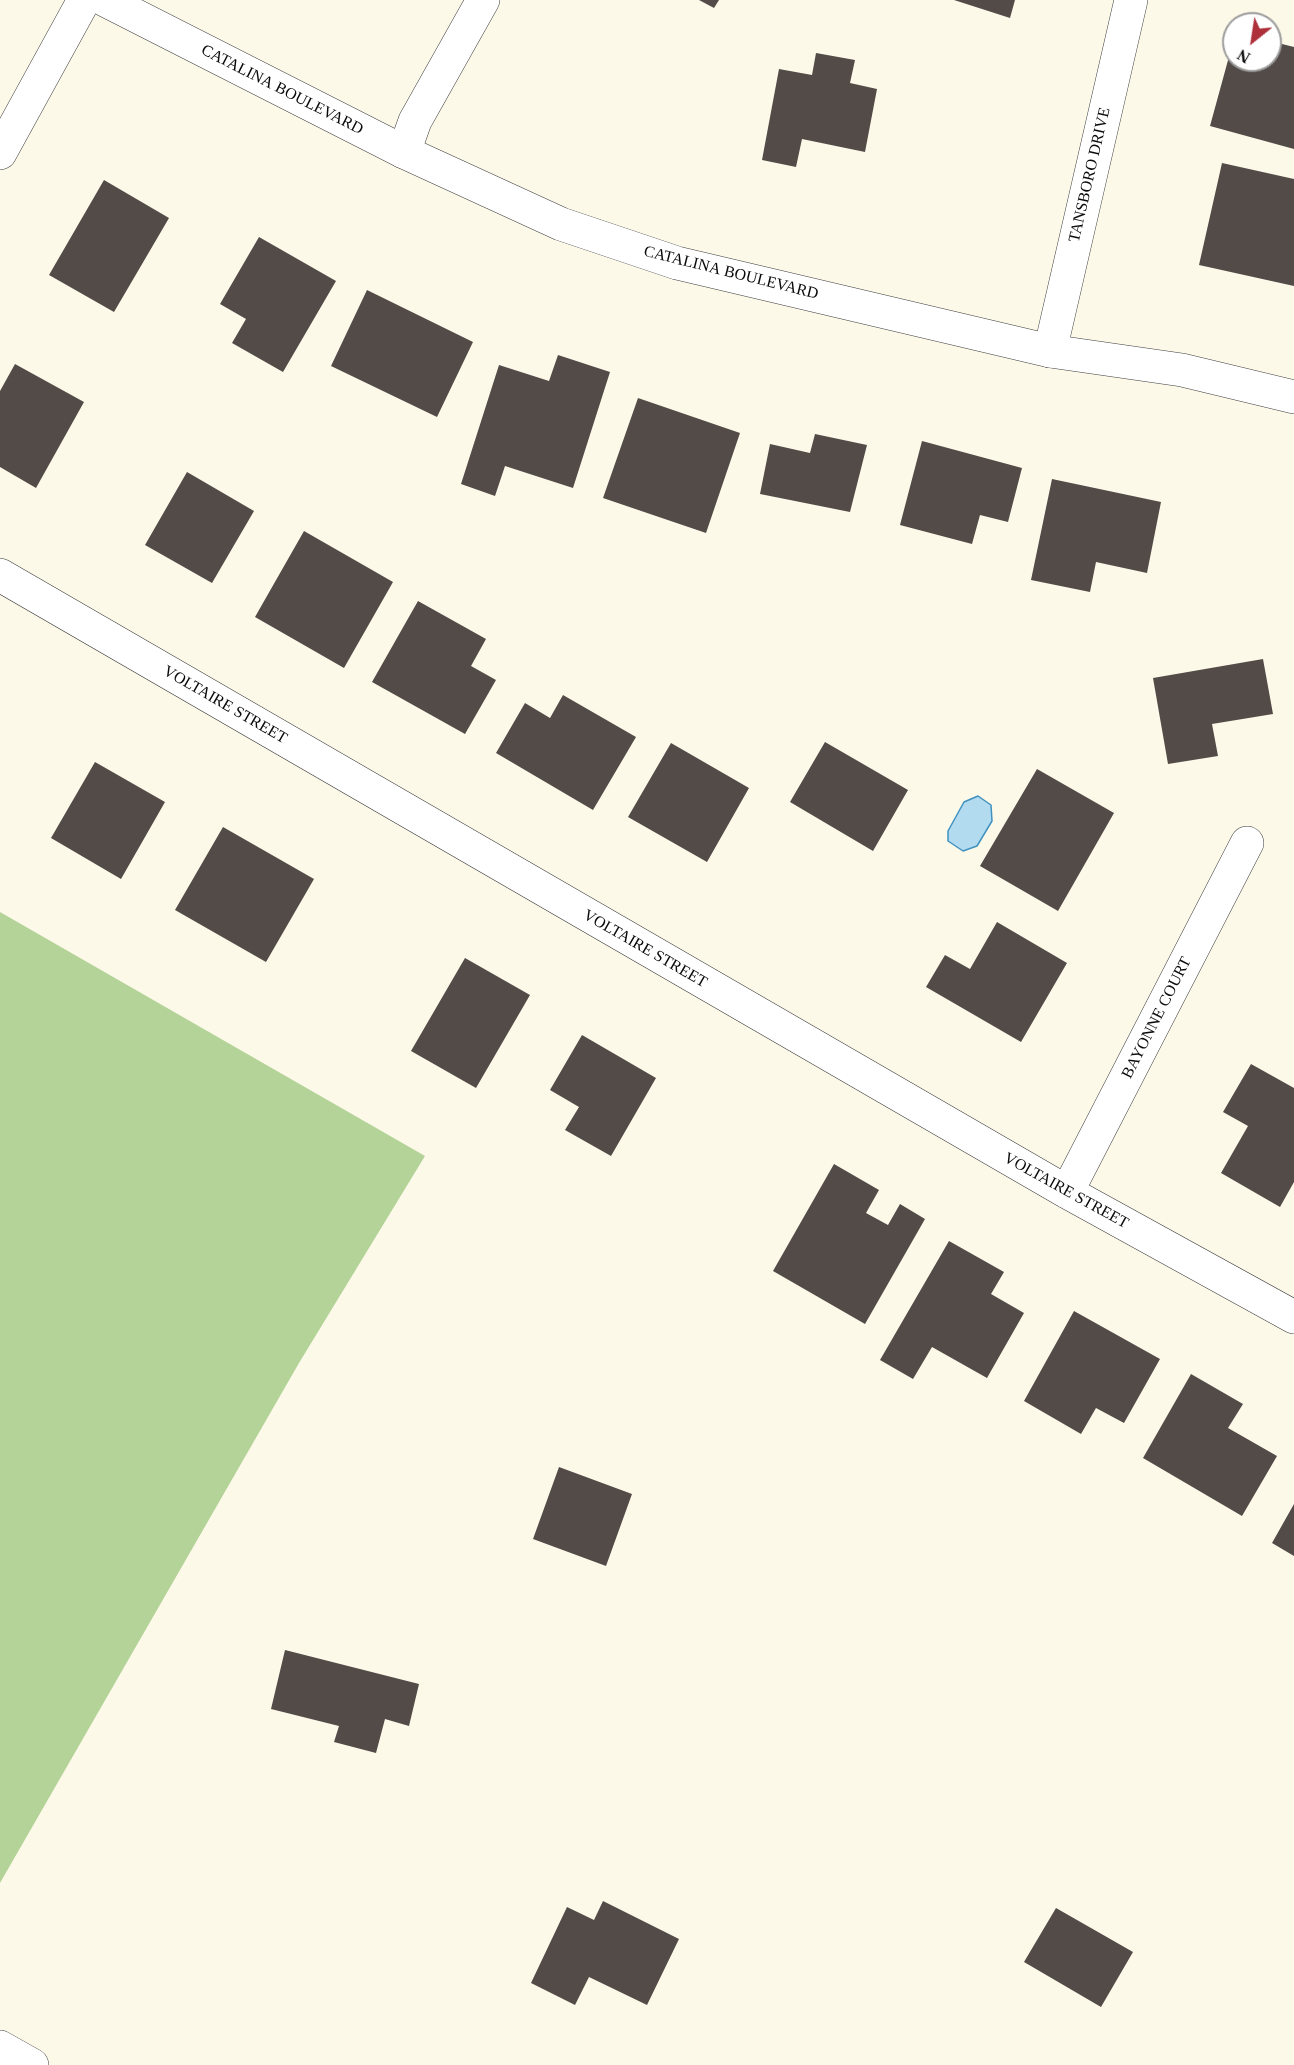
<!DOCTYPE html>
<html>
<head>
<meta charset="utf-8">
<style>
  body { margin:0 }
  #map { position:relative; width:1294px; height:2065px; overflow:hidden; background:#fdf9e9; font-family:Georgia,serif }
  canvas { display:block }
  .north { position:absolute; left:1222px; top:12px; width:60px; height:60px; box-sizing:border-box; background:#fff; border:2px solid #9d9d9d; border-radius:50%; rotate:210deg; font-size:16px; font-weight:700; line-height:24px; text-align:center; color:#0a0a0a }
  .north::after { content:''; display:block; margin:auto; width:21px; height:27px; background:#ad303a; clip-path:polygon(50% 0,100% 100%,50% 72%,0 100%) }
</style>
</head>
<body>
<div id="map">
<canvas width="1294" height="2065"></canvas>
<div class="north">N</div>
</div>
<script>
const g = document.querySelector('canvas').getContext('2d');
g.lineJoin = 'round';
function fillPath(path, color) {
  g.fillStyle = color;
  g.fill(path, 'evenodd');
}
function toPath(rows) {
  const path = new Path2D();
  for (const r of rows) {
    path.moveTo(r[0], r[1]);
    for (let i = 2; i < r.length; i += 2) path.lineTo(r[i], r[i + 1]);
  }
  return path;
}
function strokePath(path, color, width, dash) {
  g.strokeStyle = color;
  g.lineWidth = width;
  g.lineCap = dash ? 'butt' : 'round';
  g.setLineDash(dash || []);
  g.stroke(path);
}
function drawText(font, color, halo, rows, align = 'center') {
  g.font = font + ' Georgia,serif';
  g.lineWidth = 6;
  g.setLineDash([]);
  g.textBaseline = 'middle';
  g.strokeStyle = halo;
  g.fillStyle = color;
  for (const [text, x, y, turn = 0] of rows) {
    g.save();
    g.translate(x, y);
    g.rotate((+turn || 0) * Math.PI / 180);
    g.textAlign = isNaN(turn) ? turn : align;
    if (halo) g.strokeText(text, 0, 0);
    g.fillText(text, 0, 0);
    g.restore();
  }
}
const forest = toPath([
  [0,912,425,1156,299,1363,0,1883]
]);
const water = toPath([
  [978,796,991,805,992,821,977,846,963,851,948,841,948,831,964,802,978,796]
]);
const building = toPath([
  [699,0,719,0,714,8],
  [954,0,1015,0,1010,18],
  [1270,41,1294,47,1294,149,1210,126,1233,42,1234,60,1270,60],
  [816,53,855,60,850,83,877,89,865,152,802,139,796,167,762,160,779,69,812,75],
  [1222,163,1294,179,1294,286,1199,265],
  [104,180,169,218,114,312,49,275],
  [259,237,336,281,283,372,232,343,246,319,220,304],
  [367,290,473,342,437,417,331,366],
  [558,355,610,372,573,488,505,466,495,496,461,484,499,365,549,381],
  [15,364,84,402,36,488,0,467,0,391],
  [638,398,740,433,706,533,603,498],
  [815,434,867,445,850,512,760,494,770,444,810,453],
  [922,441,1022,468,1008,522,980,515,972,544,900,525],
  [187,472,254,511,212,583,145,545],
  [1052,479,1161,502,1147,573,1096,562,1090,592,1031,580],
  [304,531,393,582,344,668,255,617],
  [418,601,486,639,471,666,496,680,465,734,372,682],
  [1263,659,1273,714,1212,724,1218,756,1168,764,1153,678],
  [563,695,636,737,593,810,496,753,525,703,550,718],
  [825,742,908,790,873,851,790,802],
  [671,743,749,788,707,862,628,817],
  [95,762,165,802,121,879,51,838],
  [1037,769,1114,813,1058,911,980,866],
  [223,827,314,879,266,962,175,910],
  [997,922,1067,963,1021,1042,926,987,945,955,970,969],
  [465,958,530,995,476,1088,411,1051],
  [582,1035,656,1078,611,1156,565,1130,579,1107,550,1090],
  [1251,1064,1294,1088,1294,1182,1280,1207,1221,1173,1248,1126,1223,1112],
  [834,1164,879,1190,866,1213,888,1225,900,1204,925,1219,865,1324,773,1271],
  [949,1241,1004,1272,991,1294,1024,1313,987,1378,932,1347,913,1379,880,1360],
  [1074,1311,1160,1359,1124,1423,1096,1408,1081,1434,1024,1401],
  [1191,1374,1243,1404,1228,1428,1277,1456,1242,1516,1143,1458],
  [559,1467,632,1494,606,1566,533,1539],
  [1294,1504,1294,1556,1272,1543],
  [285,1650,419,1684,409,1726,385,1719,376,1753,334,1742,339,1726,271,1709],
  [603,1901,679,1939,647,2005,589,1977,575,2005,531,1983,567,1907,594,1920],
  [1056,1908,1133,1952,1101,2007,1024,1962]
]);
const minor = toPath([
  [404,152,415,121,483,0],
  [0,153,84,0],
  [1050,351,1131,0],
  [0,575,1067,1192,1294,1317],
  [1067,1192,1247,843],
  [0,2047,32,2065]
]);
const tertiary = toPath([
  [105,0,404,152,561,224,677,263,1050,351,1182,370,1294,397]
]);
const streetNames = [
  ["CATALINA BOULEVARD",282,90,27],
  ["TANSBORO DRIVE",1090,175,-77],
  ["CATALINA BOULEVARD",731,273,14],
  ["VOLTAIRE STREET",225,705,30],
  ["VOLTAIRE STREET",645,949,30],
  ["BAYONNE COURT",1157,1018,-63],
  ["VOLTAIRE STREET",1066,1191,29]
];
fillPath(forest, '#b4d398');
fillPath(water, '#b3dbf0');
strokePath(water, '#4092c0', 1.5);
fillPath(building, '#524b48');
strokePath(minor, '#3d3d3d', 34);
strokePath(tertiary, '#3d3d3d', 34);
strokePath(minor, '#fff', 33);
strokePath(tertiary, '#fff', 33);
drawText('16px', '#0a0a0a', '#fff', streetNames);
</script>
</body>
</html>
